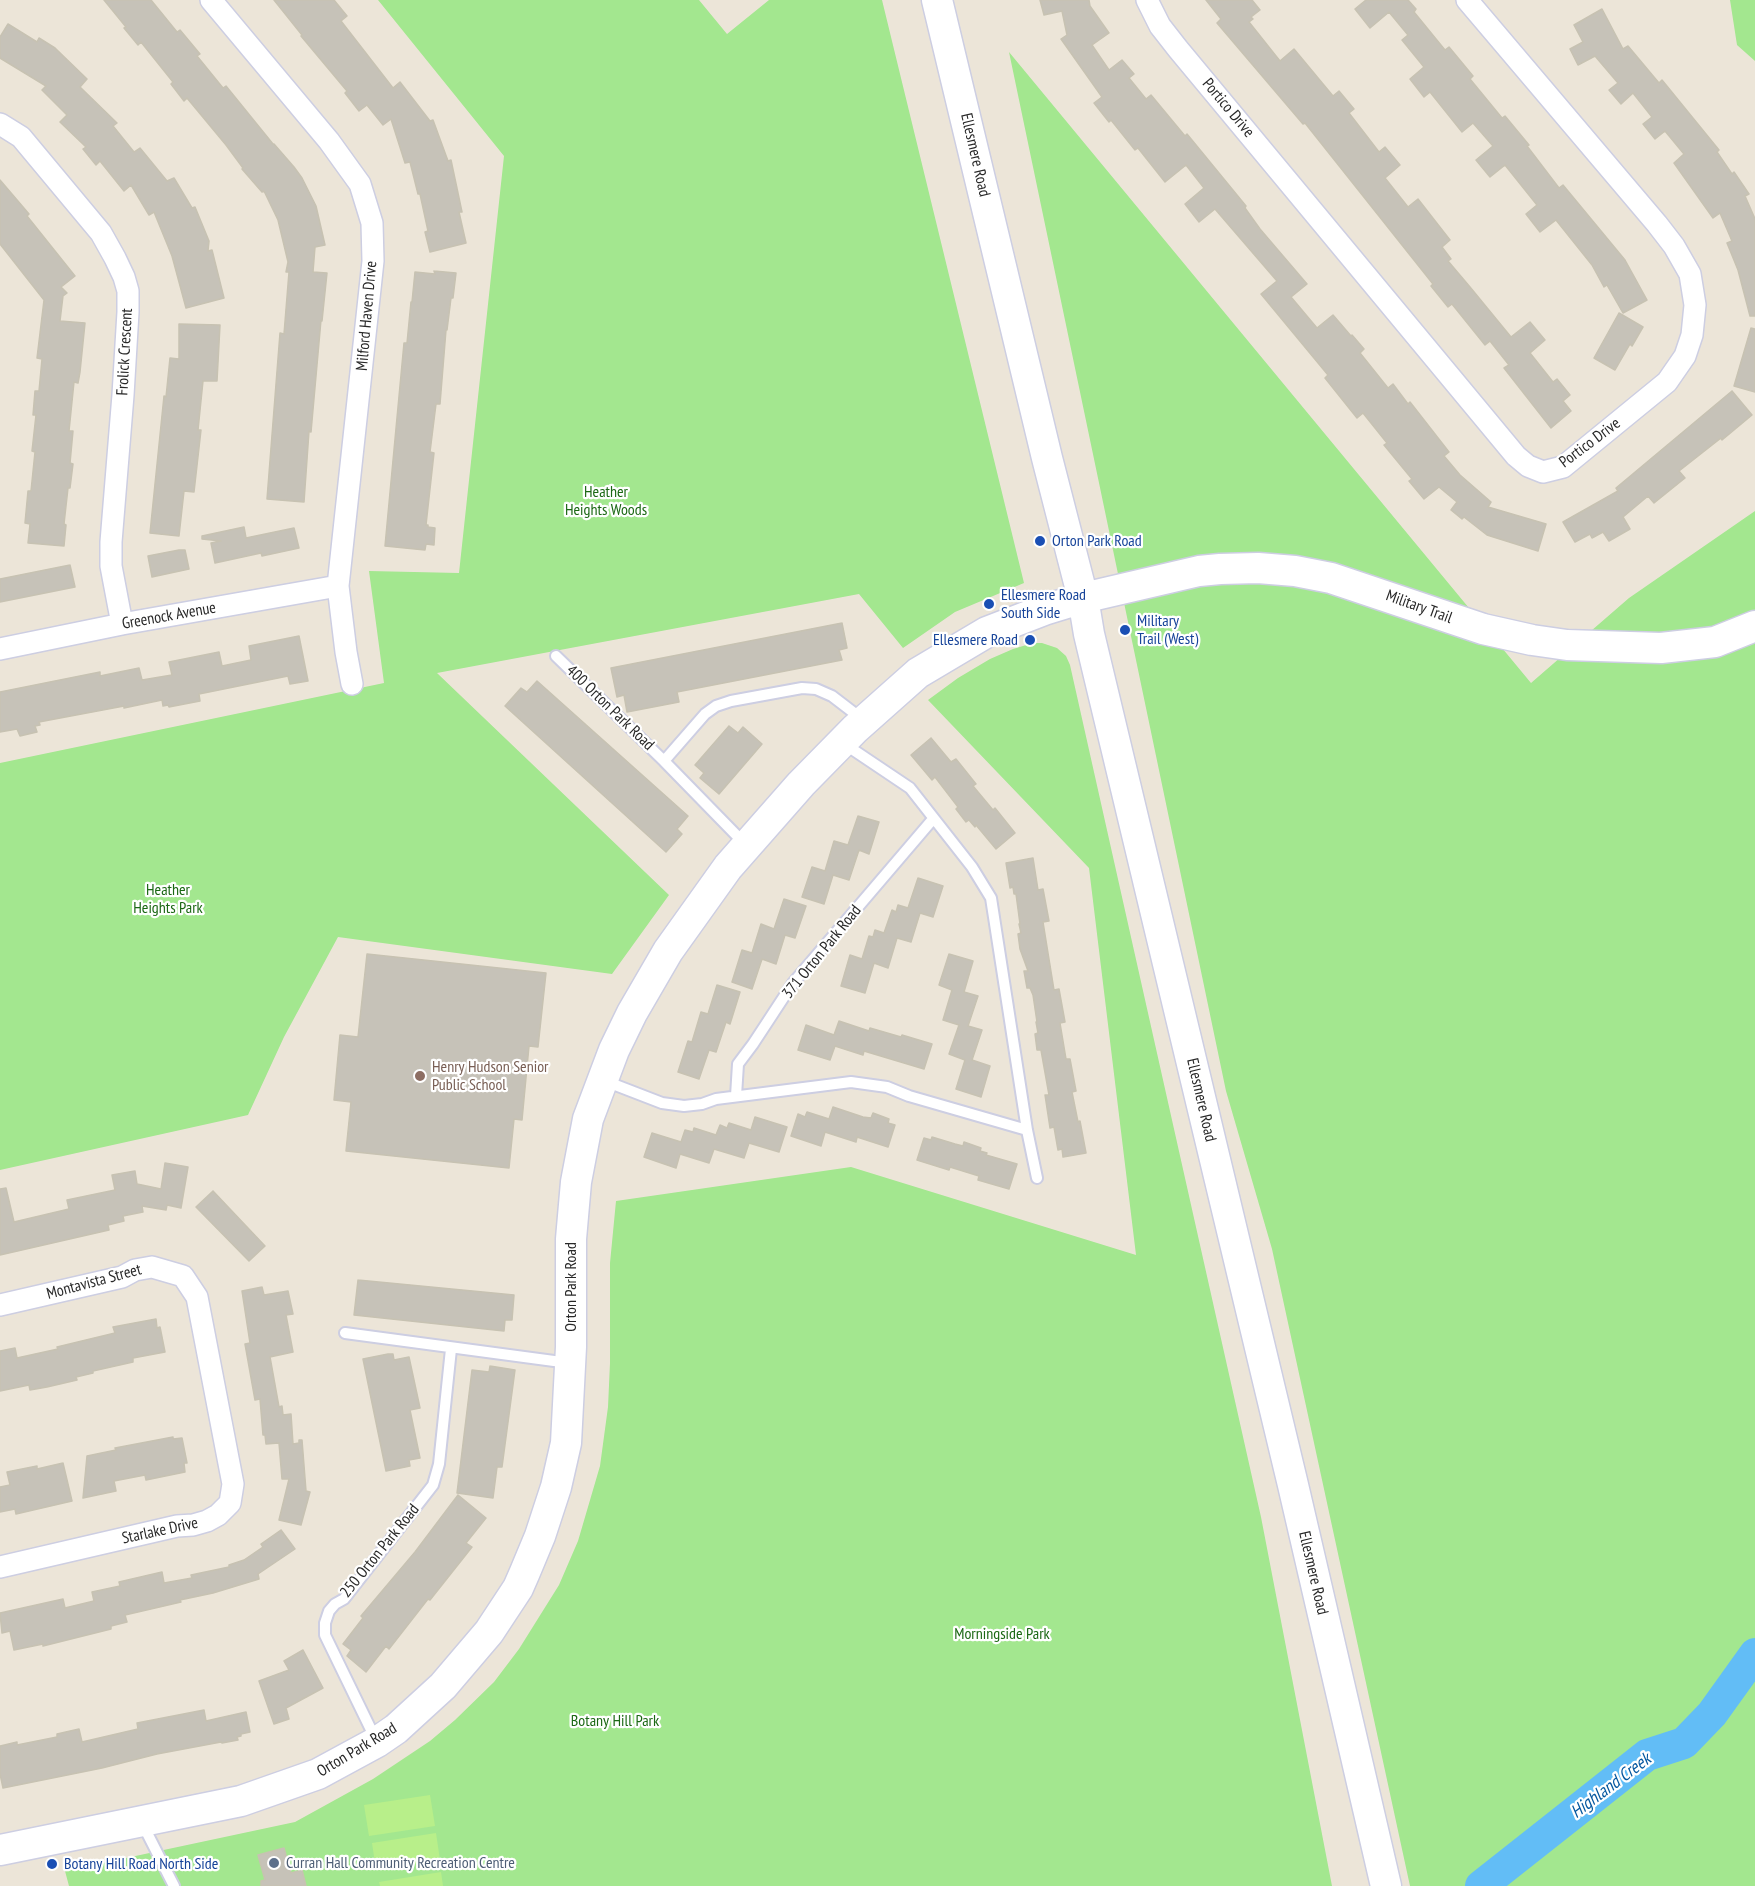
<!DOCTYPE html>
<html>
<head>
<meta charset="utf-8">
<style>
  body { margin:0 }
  canvas { display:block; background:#ece5d8 }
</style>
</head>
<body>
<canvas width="1755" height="1886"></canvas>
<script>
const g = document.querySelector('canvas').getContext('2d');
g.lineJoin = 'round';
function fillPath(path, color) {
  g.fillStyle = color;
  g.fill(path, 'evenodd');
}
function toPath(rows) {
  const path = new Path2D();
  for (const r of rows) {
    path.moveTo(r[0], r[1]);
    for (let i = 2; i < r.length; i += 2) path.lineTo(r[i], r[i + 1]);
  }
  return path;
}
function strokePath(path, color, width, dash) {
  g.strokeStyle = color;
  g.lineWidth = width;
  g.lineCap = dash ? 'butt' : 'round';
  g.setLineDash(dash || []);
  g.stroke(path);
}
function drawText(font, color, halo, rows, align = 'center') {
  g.font = font + ' "PT Sans Narrow",sans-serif';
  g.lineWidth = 4.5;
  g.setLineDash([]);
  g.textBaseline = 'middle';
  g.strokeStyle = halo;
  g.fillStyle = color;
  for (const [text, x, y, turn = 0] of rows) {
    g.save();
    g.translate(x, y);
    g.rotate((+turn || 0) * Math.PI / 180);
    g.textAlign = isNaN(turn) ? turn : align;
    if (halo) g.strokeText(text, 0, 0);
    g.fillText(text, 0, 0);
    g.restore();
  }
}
const green = toPath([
  [378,0,699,0,727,34,769,0,882,0,1024,583,955,612,903,648,859,594,437,673,669,895,612,974,338,937,284,1037,248,1115,0,1170,0,763,384,683,369,571,459,573,504,156],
  [1730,0,1755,0,1755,61,1737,45],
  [1009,52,1531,683,1629,598,1755,511,1755,1886,1410,1886,1272,1249,1226,1091],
  [1033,643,1042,643,1057,648,1066,656,1070,665,1261,1517,1332,1886,69,1886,65,1871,295,1822,373,1779,430,1741,455,1720,494,1682,519,1649,559,1585,578,1541,600,1466,608,1407,610,1363,610,1263,616,1201,851,1167,1136,1255,1089,868,928,700,958,678,990,659,1013,649]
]);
const pitch = toPath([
  [430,1795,435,1826,369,1836,364,1805],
  [436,1833,440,1860,376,1870,372,1843],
  [441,1872,443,1886,380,1886,379,1882]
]);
const river = toPath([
  [1481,1886,1647,1755,1684,1743,1712,1714,1755,1654]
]);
const building = toPath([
  [104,0,151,0,177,32,180,30,200,54,197,56,223,88,226,86,273,144,274,144,294,167,302,178,316,206,325,245,315,247,313,272,327,273,322,321,321,320,311,432,309,431,304,502,267,499,280,333,284,334,289,272,286,272,288,262,278,220,264,191,262,192,242,169,243,168,226,145,187,98,184,101,171,84,173,82,141,42,138,45,124,28,126,27,104,0],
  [274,0,334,0,347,16,341,21,393,88,400,82,430,121,433,120,448,161,451,160,462,212,459,212,466,243,430,252,425,232,428,231,420,194,418,194,410,162,405,163,391,119,383,125,367,105,359,111,345,93,347,91,301,36,302,35,274,0],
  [1040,0,1089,0,1090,6,1109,33,1092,45,1109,70,1122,60,1134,74,1129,78,1146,99,1151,95,1185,136,1187,134,1246,206,1245,208,1260,229,1307,284,1291,297,1317,328,1333,315,1351,336,1352,335,1364,349,1360,353,1388,388,1393,384,1408,404,1410,402,1449,452,1444,456,1460,475,1491,502,1488,507,1546,524,1538,551,1487,535,1464,517,1462,519,1451,510,1457,502,1439,487,1424,499,1409,481,1412,479,1384,445,1387,443,1363,413,1357,418,1325,378,1328,375,1261,294,1277,281,1215,209,1199,222,1185,204,1204,188,1186,165,1165,182,1138,148,1135,150,1111,120,1109,122,1094,103,1102,97,1061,39,1067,35,1062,11,1044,15,1040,0],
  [1206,0,1252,0,1260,10,1251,17,1253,19,1249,22,1280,61,1294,49,1333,96,1339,91,1354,109,1349,113,1379,152,1385,147,1400,165,1385,178,1408,207,1418,199,1450,240,1442,247,1451,259,1448,261,1470,287,1511,337,1530,322,1545,340,1530,353,1553,382,1557,379,1570,395,1563,401,1571,411,1551,428,1504,368,1509,365,1490,341,1485,345,1452,304,1448,307,1431,286,1433,284,1305,123,1303,124,1217,23,1221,19,1206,0],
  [1366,0,1408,0,1416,9,1414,12,1445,50,1449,47,1473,76,1470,79,1502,118,1505,116,1529,145,1527,146,1559,188,1563,185,1625,260,1647,300,1623,313,1607,285,1604,287,1592,265,1556,220,1540,232,1526,214,1537,205,1505,165,1490,177,1476,160,1493,146,1473,123,1462,132,1430,92,1424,97,1410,79,1424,67,1402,40,1408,35,1389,12,1370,28,1355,9,1366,0],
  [1602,9,1623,49,1628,46,1659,83,1662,80,1719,150,1717,152,1732,174,1734,172,1749,194,1745,196,1755,219,1755,316,1750,316,1738,270,1727,243,1732,241,1720,213,1713,218,1674,163,1684,154,1665,131,1655,139,1643,124,1652,117,1633,93,1621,104,1609,90,1618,83,1595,56,1578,65,1570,49,1583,42,1574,25,1602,9],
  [8,24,37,42,39,38,55,48,87,79,80,87,117,123,113,126,134,152,140,148,167,181,174,178,192,208,195,207,209,241,208,251,212,250,224,298,186,308,172,256,154,212,149,215,131,185,124,191,100,161,96,165,83,149,86,147,60,122,67,115,42,90,46,86,0,58,0,37,8,24],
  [0,180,29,214,27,216,75,276,61,287,67,293,63,296,60,321,85,323,80,372,78,383,74,382,69,431,73,431,70,463,73,464,70,488,68,488,64,524,66,525,64,546,28,543,30,524,25,523,28,491,31,491,35,452,32,451,36,415,33,415,35,391,39,391,42,359,37,358,44,300,0,244,0,180],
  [434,271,456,273,453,298,451,298,447,330,446,330,440,404,436,404,430,452,434,453,426,525,428,525,428,527,435,528,434,545,426,544,425,550,385,546,404,343,407,343,411,302,412,302,415,272,435,274,434,271],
  [1619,313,1643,327,1632,346,1630,344,1615,370,1594,358,1619,313],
  [179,324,220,325,217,381,203,381,198,430,201,430,194,492,184,491,179,536,150,533,164,396,166,397,170,358,179,359,179,324],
  [1751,328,1755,329,1755,392,1734,386,1751,328],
  [1732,391,1752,415,1722,440,1721,438,1679,471,1685,478,1654,503,1648,496,1623,517,1630,529,1609,541,1603,532,1592,538,1590,534,1575,542,1563,522,1618,491,1616,488,1732,391],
  [244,527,246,538,294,528,299,548,262,556,261,553,215,563,211,543,221,541,202,539,202,536,244,527],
  [179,550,185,550,189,569,152,577,148,556,179,550],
  [70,565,75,587,0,602,0,579,70,565],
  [842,623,847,648,839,650,842,660,677,692,679,702,627,712,624,695,617,697,611,668,842,623],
  [299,636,308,681,290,684,288,676,199,694,200,701,169,707,168,705,163,706,162,700,124,708,124,706,39,722,40,725,35,726,37,732,20,736,17,729,0,732,0,692,100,672,100,676,139,668,142,680,172,675,169,662,219,652,222,666,251,660,249,646,299,636],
  [537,681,688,816,677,829,682,834,666,852,505,706,521,688,527,692,537,681],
  [729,726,738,733,743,727,762,744,719,794,700,778,704,773,695,765,729,726],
  [931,738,951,762,956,759,976,784,973,786,993,810,995,808,1015,833,996,849,976,825,975,827,969,820,966,822,956,809,958,807,935,777,932,780,911,755,931,738],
  [858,816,879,822,869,854,859,850,849,880,833,875,824,904,802,897,812,867,825,871,834,841,848,845,858,816],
  [1033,858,1038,890,1043,889,1049,921,1043,922,1048,953,1054,990,1059,989,1065,1022,1060,1023,1066,1059,1070,1059,1076,1091,1072,1092,1078,1122,1080,1121,1086,1153,1063,1157,1062,1149,1058,1150,1054,1127,1050,1128,1045,1095,1049,1095,1041,1050,1037,1050,1035,1034,1038,1033,1036,1022,1037,1022,1033,995,1030,988,1027,988,1024,971,1028,971,1020,949,1018,934,1021,933,1019,924,1020,924,1016,894,1014,894,1013,887,1010,888,1006,863,1033,858],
  [918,878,943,886,933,917,920,913,911,942,897,938,888,968,874,963,865,993,841,986,850,955,862,959,869,936,873,937,875,930,884,933,892,910,896,912,898,905,908,908,918,878],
  [784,899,806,906,795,938,785,935,776,964,762,959,752,989,732,982,742,950,752,953,761,924,774,929,784,899],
  [367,954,546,973,538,1047,529,1046,522,1120,514,1119,509,1168,346,1151,351,1102,334,1100,340,1035,358,1037,367,954],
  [949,954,973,961,964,992,978,996,968,1026,982,1030,972,1060,990,1066,981,1097,956,1089,965,1060,949,1054,959,1025,943,1020,952,990,939,985,949,954],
  [717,985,740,992,730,1024,726,1022,716,1052,709,1050,699,1079,678,1072,688,1041,692,1042,701,1012,708,1014,717,985],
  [839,1021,869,1031,870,1028,901,1037,902,1035,932,1044,924,1069,864,1051,863,1055,835,1046,830,1060,798,1050,806,1025,834,1035,839,1021],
  [833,1107,863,1117,871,1118,873,1113,889,1119,888,1123,895,1125,888,1147,857,1137,856,1142,825,1132,821,1146,791,1136,798,1114,805,1117,807,1112,829,1119,833,1107],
  [755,1117,787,1127,779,1152,749,1143,744,1158,714,1149,709,1163,680,1154,676,1168,644,1157,652,1133,681,1142,685,1130,693,1132,694,1128,716,1135,720,1125,727,1128,729,1123,751,1130,755,1117],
  [932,1137,955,1144,963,1146,964,1142,981,1148,980,1151,987,1153,986,1155,1017,1164,1009,1189,978,1180,979,1176,950,1167,949,1170,917,1160,924,1138,931,1140,932,1137],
  [165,1163,188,1167,181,1208,167,1205,166,1210,142,1206,143,1212,123,1216,124,1221,108,1225,109,1230,0,1255,0,1189,6,1188,14,1222,69,1209,67,1200,115,1190,112,1175,135,1171,137,1184,161,1189,165,1163],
  [213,1191,265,1246,249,1261,196,1207,213,1191],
  [358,1280,514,1295,512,1320,505,1320,504,1331,354,1315,358,1280],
  [262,1287,264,1295,288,1291,293,1314,286,1315,293,1352,270,1357,279,1407,282,1406,283,1415,291,1414,293,1444,299,1443,299,1440,302,1440,306,1491,310,1492,301,1525,279,1520,289,1479,282,1479,279,1443,266,1444,265,1435,263,1435,260,1399,255,1400,245,1344,250,1343,242,1291,262,1287],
  [156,1319,157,1328,160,1327,165,1352,133,1358,133,1362,93,1371,93,1373,76,1377,77,1380,47,1387,30,1390,29,1385,0,1391,0,1351,15,1348,17,1358,58,1349,57,1347,115,1333,113,1327,156,1319],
  [388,1354,393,1354,394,1360,409,1357,420,1408,410,1410,420,1458,409,1460,410,1466,386,1471,363,1359,388,1354],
  [490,1366,515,1370,502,1467,497,1467,493,1498,457,1493,472,1370,489,1372,490,1366],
  [173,1437,173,1439,182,1438,187,1463,184,1463,185,1472,146,1480,145,1475,114,1481,116,1491,83,1498,87,1456,116,1450,115,1448,173,1437],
  [63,1463,72,1501,16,1514,15,1509,0,1512,0,1487,10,1485,7,1472,37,1466,37,1469,63,1463],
  [458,1495,486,1518,466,1543,472,1547,430,1600,428,1599,389,1649,386,1646,366,1672,347,1656,351,1650,343,1644,363,1618,361,1616,415,1552,458,1495],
  [281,1530,295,1549,258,1574,259,1579,213,1593,180,1600,181,1602,125,1615,127,1622,111,1626,111,1629,43,1646,43,1644,14,1650,10,1631,2,1633,0,1613,63,1599,65,1608,94,1601,92,1592,120,1586,119,1582,162,1572,164,1583,192,1578,191,1575,229,1567,229,1565,244,1560,263,1547,261,1544,281,1530],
  [303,1650,323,1688,286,1708,289,1719,274,1724,259,1681,289,1670,284,1661,303,1650],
  [204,1710,206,1721,246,1712,250,1732,241,1734,241,1736,237,1737,238,1740,222,1743,221,1742,157,1754,102,1768,3,1788,0,1774,0,1746,17,1742,17,1745,57,1737,57,1734,79,1729,82,1742,138,1729,137,1723,204,1710],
  [284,1848,291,1873,302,1870,306,1886,261,1886,261,1881,265,1880,258,1855,284,1848]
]);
const lane = toPath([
  [556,656,664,761,745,844],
  [843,743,910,788,972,867,991,898,1027,1130,1037,1178],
  [664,761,705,714,716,706,731,701,802,688,816,689,832,696,862,719],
  [605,1081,662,1103,684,1106,702,1104,716,1099,851,1082,887,1087,909,1096,1027,1130],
  [736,1096,738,1064,753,1044,793,983,933,819],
  [345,1333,569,1363],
  [376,1740,325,1635,325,1623,329,1611,335,1604,344,1599,433,1485,439,1464,451,1349],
  [143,1825,174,1886]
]);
const street = toPath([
  [211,0,329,141,347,166,360,184,372,223,373,261,338,586,346,652,352,684],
  [1147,0,1160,26,1178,49,1516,456,1528,466,1543,472,1563,467,1667,382,1685,356,1692,335,1695,305,1690,274,1674,246,1657,224,1467,0],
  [0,124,21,137,101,233,115,258,124,277,128,291,128,312,123,395,111,542,111,566,122,624],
  [0,649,122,624,338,586],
  [0,1305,122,1277,135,1270,152,1267,183,1276,197,1297,233,1484,230,1503,218,1515,207,1521,193,1525,177,1526,0,1567]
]);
const secondary = toPath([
  [937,0,1047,458,1083,598,1089,634,1293,1485,1386,1886],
  [0,1850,241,1801,318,1774,377,1742,396,1729,443,1686,489,1632,518,1588,525,1572,540,1536,556,1487,566,1443,571,1347,571,1239,576,1182,588,1119,614,1050,632,1013,668,951,728,867,801,784,855,729,918,673,987,632,1044,610,1083,598,1199,571,1220,569,1258,568,1295,571,1331,578,1483,629,1532,640,1567,645,1661,648,1715,642,1755,626]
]);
const markers = [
  [1040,541,6,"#1a4fb4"],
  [989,604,6,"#1a4fb4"],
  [1125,630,6,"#1a4fb4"],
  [1030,640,6,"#1a4fb4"],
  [420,1076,6,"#8d6e63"],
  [274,1863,6,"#5c6f8a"],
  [52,1864,6,"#1a4fb4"]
];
const streetNames = [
  ["Portico Drive",1228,108,50],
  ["Ellesmere Road",975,155,77],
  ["Milford Haven Drive",367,316,-85],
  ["Frolick Crescent",125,352,-87],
  ["Portico Drive",1590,443,-37],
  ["Military Trail",1419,607,20],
  ["Greenock Avenue",169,616,-10],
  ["400 Orton Park Road",610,708,44],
  ["371 Orton Park Road",822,952,-51],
  ["Ellesmere Road",1201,1100,77],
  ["Montavista Street",94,1282,-15],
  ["Orton Park Road",571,1287,-90],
  ["Starlake Drive",160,1531,-12],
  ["250 Orton Park Road",380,1551,-51],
  ["Ellesmere Road",1313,1573,77],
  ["Orton Park Road",357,1750,-31]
];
const parkNames = [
  ["Heather",606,492],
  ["Heights Woods",606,510],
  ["Heather",168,890],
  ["Heights Park",168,908],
  ["Morningside Park",1002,1634],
  ["Botany Hill Park",615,1721]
];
const transitNames = [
  ["Orton Park Road",1052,541],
  ["Ellesmere Road",1001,595],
  ["South Side",1001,613],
  ["Military",1137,621],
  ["Trail (West)",1137,639],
  ["Ellesmere Road",1018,640,"right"],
  ["Botany Hill Road North Side",64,1864]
];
const educationNames = [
  ["Henry Hudson Senior",432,1067],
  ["Public School",432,1085]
];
const serviceNames = [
  ["Curran Hall Community Recreation Centre",286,1863]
];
const waterNames = [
  ["Highland Creek",1611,1786,-37]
];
fillPath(green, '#a3e78f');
fillPath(pitch, '#b8ef8a');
strokePath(river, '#62bdf6', 32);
fillPath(building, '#c6c2b8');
strokePath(building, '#c7c2b2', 1.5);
strokePath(lane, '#cdcee2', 14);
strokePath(street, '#cdcee2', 24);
strokePath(secondary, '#cdcee2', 33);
strokePath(lane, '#fff', 10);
strokePath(street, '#fff', 21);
strokePath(secondary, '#fff', 30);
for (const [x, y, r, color] of markers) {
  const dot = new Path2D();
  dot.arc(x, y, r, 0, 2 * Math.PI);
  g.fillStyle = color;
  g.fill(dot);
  strokePath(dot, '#fff', 2);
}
drawText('16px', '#282828', '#fff', streetNames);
drawText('16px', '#1b6814', '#fff', parkNames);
drawText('16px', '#164399', '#fff', transitNames, 'left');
drawText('16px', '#785e54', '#fff', educationNames, 'left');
drawText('16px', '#4e5e75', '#fff', serviceNames, 'left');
drawText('italic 18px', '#04579f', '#fff', waterNames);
</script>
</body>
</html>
